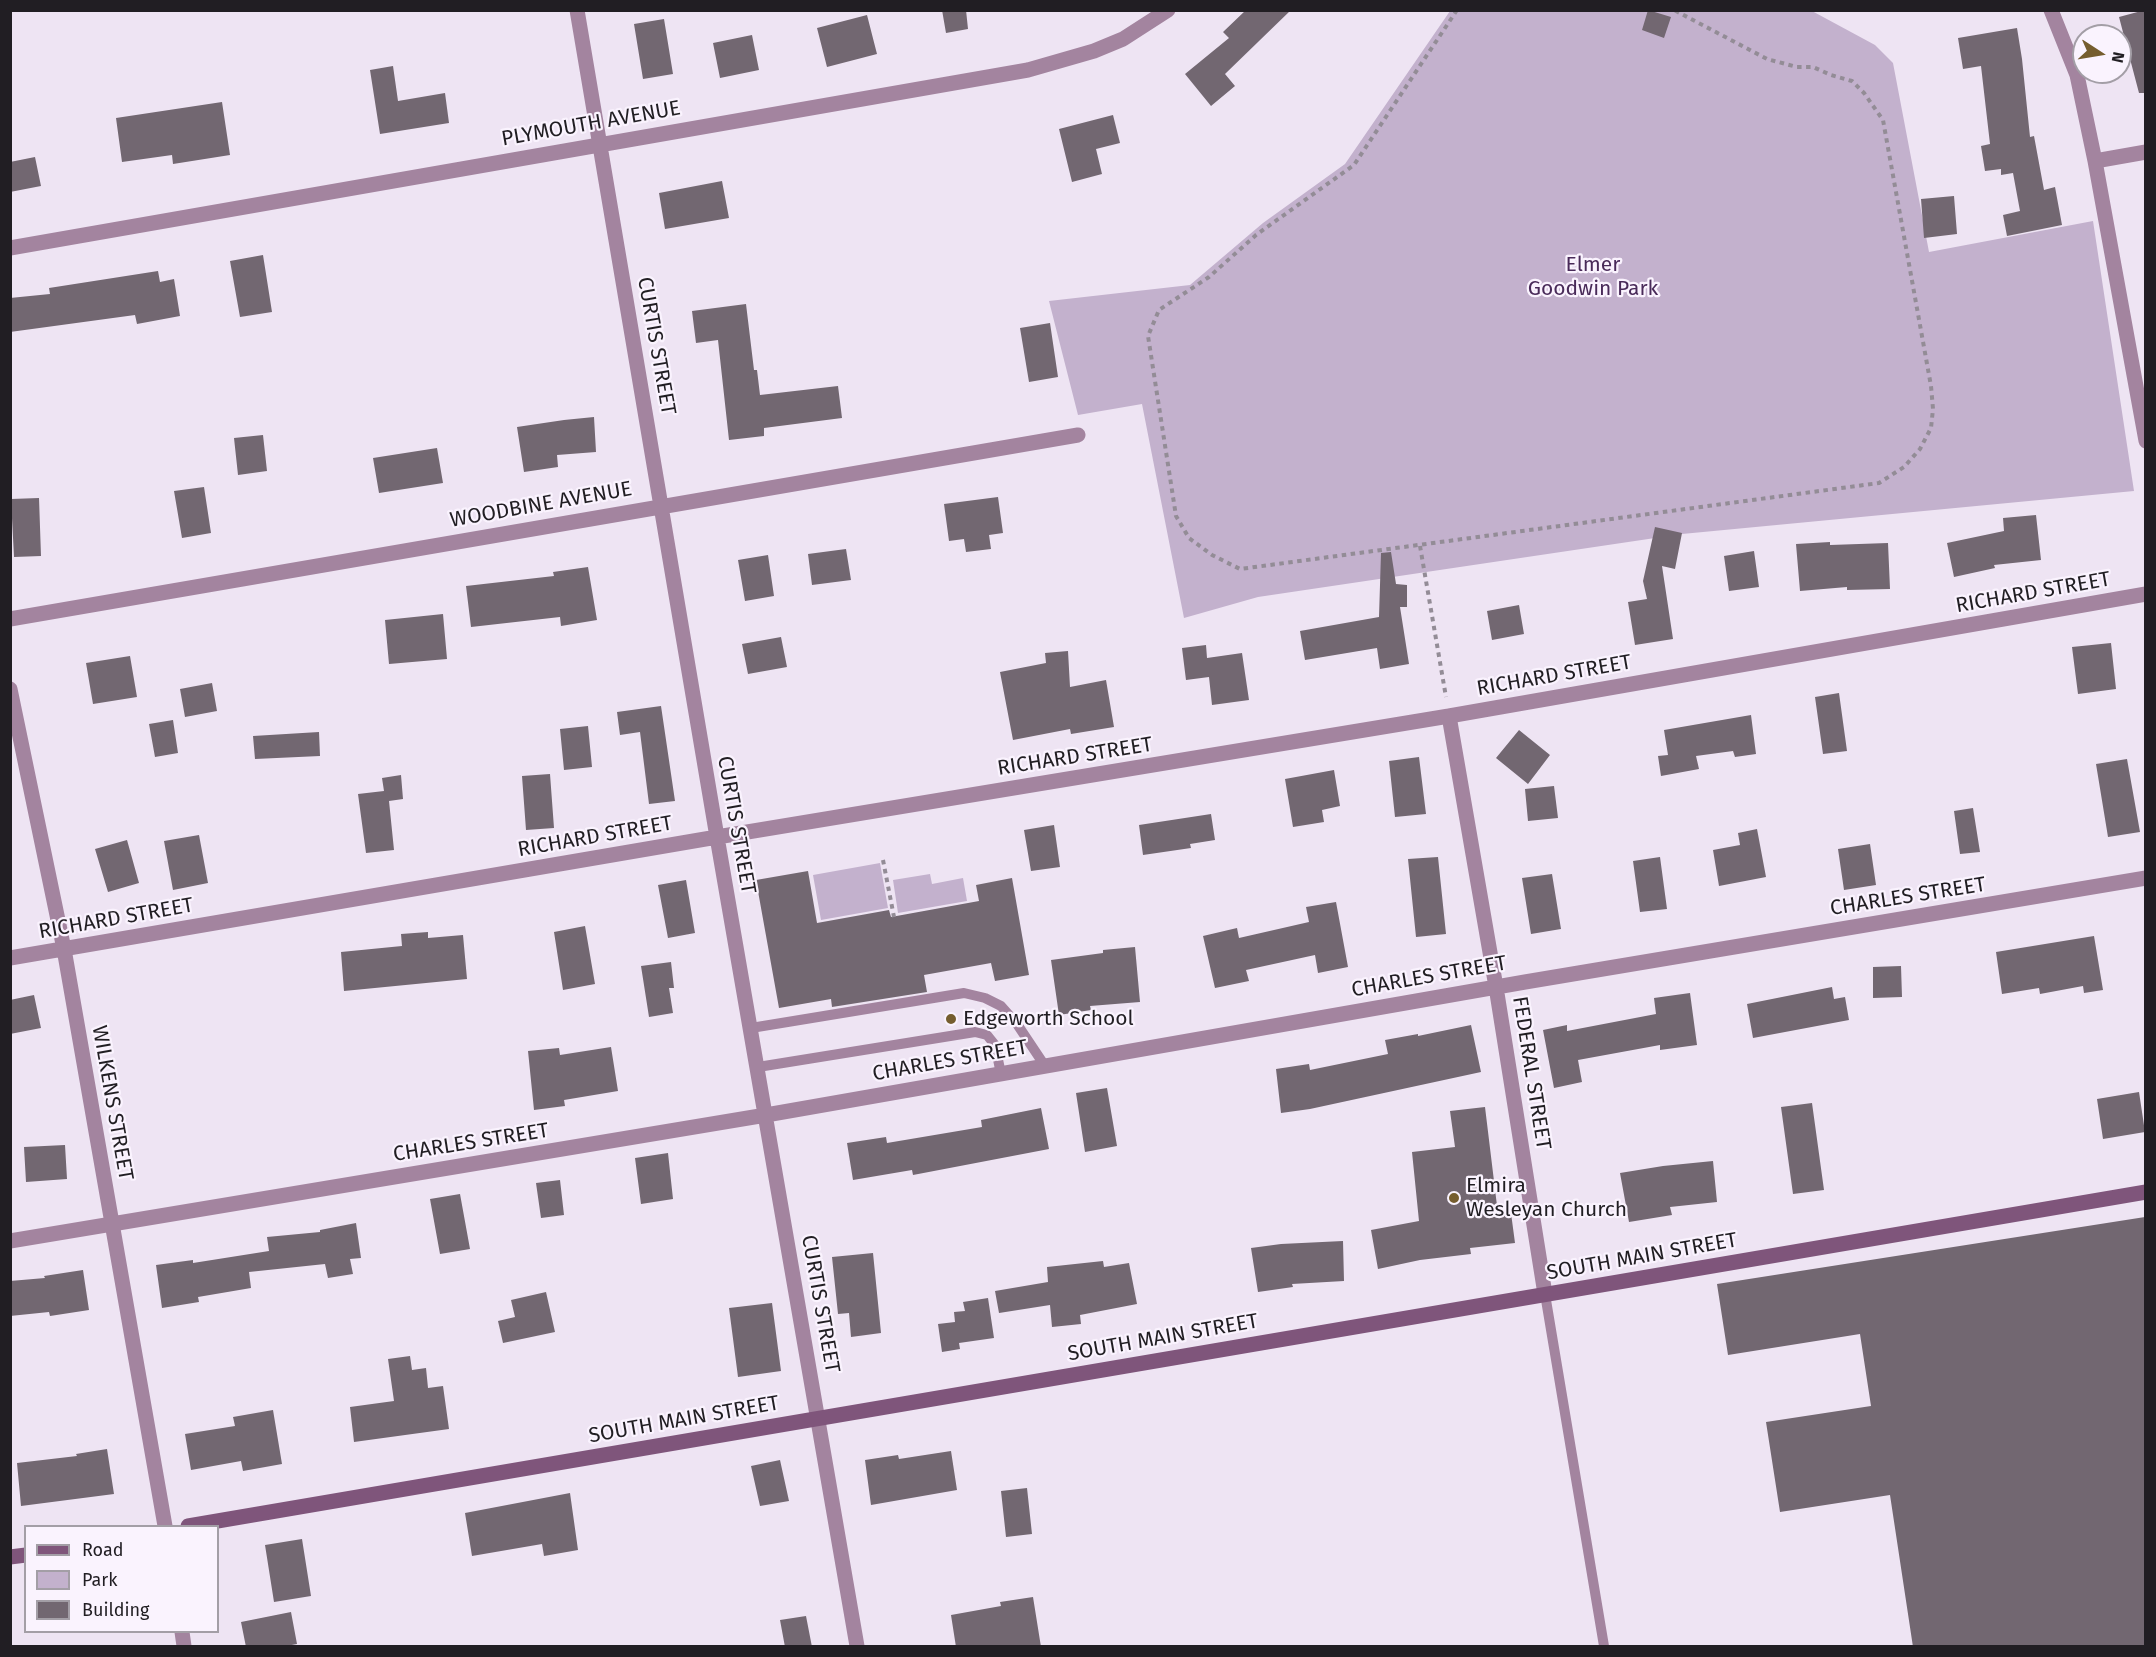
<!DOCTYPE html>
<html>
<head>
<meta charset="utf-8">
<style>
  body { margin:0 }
  #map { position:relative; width:2156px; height:1657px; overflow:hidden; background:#eee4f3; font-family:"Fira Sans",sans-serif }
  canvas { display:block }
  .frame { position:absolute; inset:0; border:12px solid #211e23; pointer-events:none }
  .legend { position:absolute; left:24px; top:1525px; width:195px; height:108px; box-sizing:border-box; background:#faf3fe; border:2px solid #a39ea6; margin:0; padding:8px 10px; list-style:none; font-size:18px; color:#211e23 }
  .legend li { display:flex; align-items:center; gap:12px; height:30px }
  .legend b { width:30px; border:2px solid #a39ea6 }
  .north { position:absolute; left:2072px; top:24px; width:60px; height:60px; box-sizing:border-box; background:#faf3fe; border:2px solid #a39ea6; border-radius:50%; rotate:102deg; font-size:16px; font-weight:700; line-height:24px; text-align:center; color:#211e23 }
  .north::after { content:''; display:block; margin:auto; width:21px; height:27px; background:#755d2e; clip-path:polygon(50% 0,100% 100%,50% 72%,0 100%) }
</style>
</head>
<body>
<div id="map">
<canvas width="2156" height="1657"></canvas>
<div class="frame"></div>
<ul class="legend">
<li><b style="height:8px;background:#7f557b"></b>Road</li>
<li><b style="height:16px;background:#c3b1cd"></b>Park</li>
<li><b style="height:16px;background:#726771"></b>Building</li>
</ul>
<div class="north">N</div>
</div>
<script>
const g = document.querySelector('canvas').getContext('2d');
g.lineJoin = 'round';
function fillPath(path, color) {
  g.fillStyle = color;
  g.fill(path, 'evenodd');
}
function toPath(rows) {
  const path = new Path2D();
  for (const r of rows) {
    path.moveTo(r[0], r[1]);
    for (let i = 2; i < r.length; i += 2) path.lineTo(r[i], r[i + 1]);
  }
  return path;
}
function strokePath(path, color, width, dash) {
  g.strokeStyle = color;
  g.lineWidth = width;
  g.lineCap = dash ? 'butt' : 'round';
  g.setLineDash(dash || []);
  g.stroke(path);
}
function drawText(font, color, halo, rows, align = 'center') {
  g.font = font + ' "Fira Sans",sans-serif';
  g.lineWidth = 4.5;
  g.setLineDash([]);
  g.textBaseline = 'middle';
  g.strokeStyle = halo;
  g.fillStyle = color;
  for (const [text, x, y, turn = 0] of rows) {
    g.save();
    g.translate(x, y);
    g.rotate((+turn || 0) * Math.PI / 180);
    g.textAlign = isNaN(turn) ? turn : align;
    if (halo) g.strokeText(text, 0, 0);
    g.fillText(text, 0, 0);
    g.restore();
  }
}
const green = toPath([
  [1450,11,1812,11,1875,45,1893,63,1929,252,2093,221,2134,491,1682,534,1258,597,1184,618,1142,404,1078,415,1049,301,1190,285,1263,223,1345,164],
  [880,863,888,908,821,920,813,875],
  [930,874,932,884,963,878,967,901,898,913,893,880]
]);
const building = toPath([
  [942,10,966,10,968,29,946,33],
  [1246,10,1291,10,1225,74,1235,86,1211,106,1185,74,1229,38,1223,32],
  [1648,10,1671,17,1664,38,1642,30],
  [2145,10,2145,93,2139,93,2119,17],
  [867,15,877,54,827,67,817,28],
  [664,19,673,74,643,79,634,24],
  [2017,28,2022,59,2030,137,2034,136,2044,190,2055,187,2062,225,2007,236,2003,215,2020,211,2013,173,2001,175,2001,169,1985,171,1981,146,1990,144,1981,66,1963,69,1958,38],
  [752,35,759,70,720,78,713,43],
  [393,66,398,101,445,93,449,123,380,134,370,70],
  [222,102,230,155,173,164,172,155,122,162,116,118],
  [1113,115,1120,143,1096,149,1102,174,1072,182,1059,129],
  [35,157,41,186,10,192,10,162],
  [722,181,729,218,665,229,659,193],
  [1954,196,1957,234,1924,238,1921,199],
  [263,255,272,312,240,317,230,261],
  [158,271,160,282,174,279,180,316,137,324,135,315,10,332,10,298,50,294,49,288],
  [746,304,754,370,757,370,760,395,838,386,842,418,764,428,764,436,729,440,718,340,696,343,692,311],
  [1050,323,1058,377,1029,382,1020,328],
  [594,417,596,452,557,455,558,467,524,472,517,427,564,420],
  [263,435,267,471,238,475,234,438],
  [437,448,443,483,379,493,373,458],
  [204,487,211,533,182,538,174,491],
  [998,497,1003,533,989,535,991,549,966,552,964,539,949,541,944,504],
  [39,498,41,556,14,557,11,499],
  [2036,515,2041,560,1994,565,1995,568,1954,577,1947,543,2004,531,2003,518],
  [1655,527,1682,533,1675,569,1662,566,1673,639,1635,645,1628,602,1647,599,1643,581],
  [1830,542,1830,545,1888,543,1890,589,1847,590,1847,587,1800,591,1796,544],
  [846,549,851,580,812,585,808,554],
  [1754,551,1759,587,1729,591,1724,556],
  [1391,552,1396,584,1407,585,1407,607,1400,607,1409,664,1380,669,1377,648,1305,660,1300,631,1379,617,1381,553],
  [768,555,774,596,745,601,738,560],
  [588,567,597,620,561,626,560,617,471,627,466,586,554,576,553,572],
  [1519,605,1524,634,1492,640,1487,611],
  [443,614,447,659,389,664,385,620],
  [781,637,787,667,748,674,742,644],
  [2111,643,2116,689,2078,694,2072,647],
  [1206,645,1207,658,1242,653,1249,700,1212,705,1209,677,1186,680,1182,648],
  [1068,651,1070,687,1106,680,1114,727,1071,734,1070,729,1013,740,1000,672,1046,663,1045,653],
  [130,656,137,697,93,704,86,663],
  [212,683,217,711,185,717,180,689],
  [1839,693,1847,751,1823,754,1815,697],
  [661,706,675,801,649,804,640,732,620,735,617,712],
  [1751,715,1756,754,1735,757,1733,751,1696,756,1699,769,1661,776,1658,756,1668,755,1664,730],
  [173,720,178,753,155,757,149,724],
  [588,726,592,767,564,770,560,729],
  [1519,730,1550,755,1528,784,1496,758],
  [319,732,320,756,255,759,253,736],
  [1419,757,1426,814,1395,817,1389,761],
  [2127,759,2140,832,2108,837,2096,764],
  [1334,770,1340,806,1322,810,1324,822,1293,827,1285,779],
  [550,774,554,828,526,830,522,776],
  [401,775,403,799,389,801,394,850,366,853,358,794,384,791,382,778],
  [1554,786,1558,818,1528,821,1525,789],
  [1973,808,1980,852,1960,854,1954,811],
  [1211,814,1215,840,1190,844,1191,848,1143,855,1139,825],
  [1054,825,1060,867,1031,871,1024,830],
  [1757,829,1766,877,1719,886,1713,850,1740,845,1738,833],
  [199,835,208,883,173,890,164,841],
  [127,840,139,883,108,892,95,849],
  [1870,844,1876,885,1844,890,1838,849],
  [1438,857,1446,934,1416,937,1408,859],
  [1660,857,1667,909,1640,912,1633,861],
  [808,871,817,923,889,910,891,917,979,901,976,885,1012,878,1029,975,995,981,991,963,924,975,927,992,832,1007,831,999,779,1008,756,880],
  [1552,874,1561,929,1531,934,1522,878],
  [686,880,695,933,668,938,658,885],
  [1336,902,1348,967,1318,973,1315,955,1246,970,1249,981,1215,988,1203,936,1237,928,1239,938,1309,922,1306,907],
  [585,926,595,984,563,990,554,932],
  [428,932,428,938,463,935,467,979,344,991,341,952,402,946,401,934],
  [2094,936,2103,990,2084,993,2083,986,2040,994,2039,988,2002,994,1996,952],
  [1135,947,1140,1002,1090,1006,1091,1010,1059,1015,1051,960,1103,953,1103,950],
  [671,962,674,988,669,988,673,1013,649,1017,641,966],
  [1901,966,1902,997,1873,998,1873,967],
  [1832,987,1834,999,1845,997,1849,1020,1753,1038,1747,1004],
  [1690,993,1697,1045,1660,1050,1660,1045,1578,1060,1582,1082,1554,1088,1543,1030,1567,1025,1567,1031,1656,1014,1654,998],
  [34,995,41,1028,10,1034,10,1000],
  [1471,1025,1481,1072,1310,1109,1281,1113,1276,1069,1309,1064,1310,1070,1388,1054,1385,1040,1418,1034,1418,1036],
  [611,1047,618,1091,564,1100,565,1106,534,1110,528,1051,559,1048,560,1055],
  [1107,1088,1117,1146,1085,1152,1076,1093],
  [2139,1092,2145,1132,2103,1139,2097,1099],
  [1812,1103,1824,1190,1793,1194,1781,1107],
  [1485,1107,1498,1214,1511,1213,1515,1243,1470,1248,1471,1254,1420,1260,1378,1269,1371,1230,1419,1221,1412,1152,1455,1147,1450,1111],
  [1041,1108,1049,1149,913,1175,912,1170,853,1180,847,1143,886,1137,887,1143,982,1127,981,1120],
  [65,1145,67,1179,26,1182,24,1147],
  [668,1153,673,1199,641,1204,635,1158],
  [1713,1161,1717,1202,1670,1207,1672,1215,1629,1222,1620,1173,1663,1166],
  [560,1180,564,1215,541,1218,536,1183],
  [460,1194,470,1249,440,1254,430,1199],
  [2145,1217,2145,1647,1913,1647,1890,1495,1780,1512,1766,1422,1871,1406,1860,1334,1728,1355,1717,1284],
  [356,1223,361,1258,350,1259,353,1274,328,1278,325,1264,249,1272,251,1288,198,1297,199,1302,162,1308,156,1265,193,1260,193,1263,269,1251,267,1237,320,1232,320,1230],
  [1343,1241,1344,1281,1292,1284,1293,1287,1258,1292,1251,1248,1281,1244],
  [873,1253,881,1333,851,1337,849,1313,838,1314,832,1257],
  [1103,1261,1104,1267,1129,1263,1137,1304,1080,1315,1081,1324,1052,1327,1050,1305,999,1313,995,1291,1048,1282,1047,1267],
  [83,1270,89,1310,50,1316,49,1312,10,1316,10,1281,45,1278,44,1276],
  [546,1292,555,1332,503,1343,498,1321,515,1317,511,1300],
  [988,1298,994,1338,959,1343,960,1349,942,1352,938,1324,955,1322,954,1312,965,1311,963,1302],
  [772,1303,781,1371,738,1377,729,1308],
  [410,1356,412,1370,426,1368,428,1388,443,1386,449,1429,354,1442,350,1407,394,1401,388,1359],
  [273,1410,282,1464,243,1471,241,1461,191,1470,185,1434,235,1426,233,1417],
  [107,1449,114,1494,21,1506,17,1463,77,1456,76,1454],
  [951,1451,957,1490,871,1505,865,1460,898,1455,899,1459],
  [780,1460,789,1501,760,1506,751,1466],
  [1027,1488,1032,1534,1006,1537,1001,1491],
  [570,1493,578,1550,544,1556,542,1544,472,1556,465,1513],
  [302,1539,311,1596,274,1602,265,1545],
  [1033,1597,1041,1647,956,1647,951,1615,1001,1606,1000,1602],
  [291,1612,297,1644,281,1647,246,1647,241,1622],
  [806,1616,812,1647,785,1647,780,1620]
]);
const path = toPath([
  [1457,10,1354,165,1256,235,1209,277,1159,310,1148,336,1176,516,1189,538,1212,555,1240,569,1879,483,1904,467,1920,449,1931,428,1933,409,1931,386,1883,120,1864,93,1852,81,1831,75,1813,67,1797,67,1767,59,1674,10],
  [1420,546,1446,697],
  [883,860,894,917]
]);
const lane = toPath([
  [751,1028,964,993,985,998,1001,1006,1017,1024,1045,1066],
  [758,1067,975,1032,987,1035,995,1045,1001,1074],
  [1545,1294,1604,1646]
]);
const street = toPath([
  [577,10,717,837,857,1646],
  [2051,10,2077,75,2095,161,2146,441],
  [2095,161,2146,152],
  [10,248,1028,70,1094,51,1123,39,1168,10],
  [10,619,1078,435],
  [10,689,64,949,165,1526],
  [1449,716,1496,987,1545,1294],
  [10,958,717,837,1449,716,2146,594],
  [10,1241,766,1115,1525,982,2146,878],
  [182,1632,184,1646]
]);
const secondary = toPath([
  [188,1526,2146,1192],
  [10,1557,26,1555]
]);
const markers = [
  [951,1019,6,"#755d2e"],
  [1454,1198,6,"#755d2e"]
];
const streetNames = [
  ["PLYMOUTH AVENUE",591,124,-10],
  ["CURTIS STREET",656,346,80],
  ["WOODBINE AVENUE",541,505,-10],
  ["RICHARD STREET",2033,593,-10],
  ["RICHARD STREET",1554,676,-10],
  ["RICHARD STREET",1075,757,-9],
  ["CURTIS STREET",736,825,80],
  ["RICHARD STREET",595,837,-10],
  ["CHARLES STREET",1908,897,-9],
  ["RICHARD STREET",116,919,-10],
  ["CHARLES STREET",1429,977,-10],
  ["CHARLES STREET",950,1061,-10],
  ["FEDERAL STREET",1531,1073,81],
  ["WILKENS STREET",112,1103,80],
  ["CHARLES STREET",471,1143,-9],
  ["SOUTH MAIN STREET",1642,1257,-10],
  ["CURTIS STREET",820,1304,80],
  ["SOUTH MAIN STREET",1163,1338,-10],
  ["SOUTH MAIN STREET",684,1420,-10]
];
const parkNames = [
  ["Elmer",1593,265],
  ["Goodwin Park",1593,289]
];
const poiNames = [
  ["Edgeworth School",963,1019],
  ["Elmira",1466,1186],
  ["Wesleyan Church",1466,1210]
];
fillPath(green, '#c3b1cd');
fillPath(building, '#726771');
strokePath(path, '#938c96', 4, [4.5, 4.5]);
strokePath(lane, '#a3849f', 10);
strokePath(street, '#a3849f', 15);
strokePath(secondary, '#7f557b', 15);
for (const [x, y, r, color] of markers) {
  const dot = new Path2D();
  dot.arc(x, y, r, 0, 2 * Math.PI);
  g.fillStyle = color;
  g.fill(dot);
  strokePath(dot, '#faf3fe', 2);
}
drawText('21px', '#211e23', '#faf3fe', streetNames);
drawText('21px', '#492a59', '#faf3fe', parkNames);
drawText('21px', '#211e23', '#faf3fe', poiNames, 'left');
</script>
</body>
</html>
